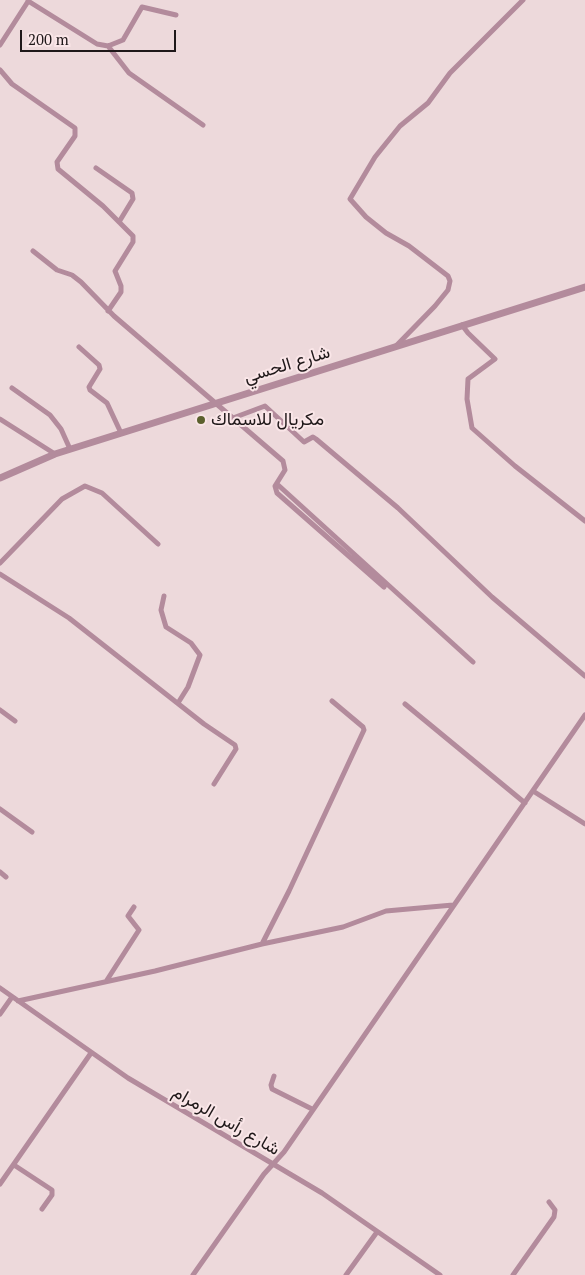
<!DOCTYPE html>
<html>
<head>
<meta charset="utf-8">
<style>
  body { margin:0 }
  #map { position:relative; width:585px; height:1275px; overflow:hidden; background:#edd9db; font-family:"PT Serif",serif }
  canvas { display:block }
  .scale { position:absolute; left:20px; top:30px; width:156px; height:22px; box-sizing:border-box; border:2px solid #1f1819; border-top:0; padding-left:6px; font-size:15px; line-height:18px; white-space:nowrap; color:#1f1819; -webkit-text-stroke:4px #fae6e8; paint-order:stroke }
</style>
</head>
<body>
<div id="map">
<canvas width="585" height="1275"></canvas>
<div class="scale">200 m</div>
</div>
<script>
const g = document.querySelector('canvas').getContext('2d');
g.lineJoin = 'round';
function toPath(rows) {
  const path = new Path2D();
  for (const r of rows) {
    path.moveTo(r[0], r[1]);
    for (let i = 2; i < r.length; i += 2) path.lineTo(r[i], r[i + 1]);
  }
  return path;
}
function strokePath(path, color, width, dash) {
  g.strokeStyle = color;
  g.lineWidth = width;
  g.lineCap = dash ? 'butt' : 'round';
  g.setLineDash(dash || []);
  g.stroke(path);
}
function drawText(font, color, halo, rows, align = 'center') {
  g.font = font + ' "PT Serif",Vazirmatn,serif';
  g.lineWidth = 4;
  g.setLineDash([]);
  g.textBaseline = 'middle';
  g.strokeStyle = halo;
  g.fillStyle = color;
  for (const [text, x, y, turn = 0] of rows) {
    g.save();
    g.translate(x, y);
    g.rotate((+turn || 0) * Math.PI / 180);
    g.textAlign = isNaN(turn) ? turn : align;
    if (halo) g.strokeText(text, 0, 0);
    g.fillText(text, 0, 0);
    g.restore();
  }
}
const minor = toPath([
  [28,1,97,44,108,46,123,40,142,7,176,15],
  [0,45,29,0],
  [108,46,129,73,203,125],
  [0,70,12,84,75,128,75,136,57,162,58,169,103,206,133,236,133,242,115,271,121,286,121,292,108,311],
  [96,168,132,193,133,199,119,222],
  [33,251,57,270,72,275,81,282,114,316,283,461,285,470,275,486,277,493,384,587],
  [462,325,468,333,495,359,468,379,467,399,472,428,515,466,585,521],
  [79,347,99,365,100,369,89,387,90,390,107,403,121,433],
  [395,347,435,306,448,290,450,281,448,276,409,246,386,233,366,217,350,199,375,157,400,126,428,103,450,73,523,0],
  [12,388,50,415,61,429,70,449],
  [233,418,265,406,304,442,313,437,316,439,398,508,492,597,585,676],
  [0,419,55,454],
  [277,484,473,662],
  [0,563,62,499,85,486,102,493,158,544],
  [0,574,69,618,204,724,235,745,236,749,214,784],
  [164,596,161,610,166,627,191,643,200,655,188,687,178,703],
  [405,704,525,803],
  [0,710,15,721],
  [533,791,585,824],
  [0,809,32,832],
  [0,872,6,877],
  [262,944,343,927,386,911,453,905],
  [107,980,139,930,128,916,134,907],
  [0,988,128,1078,322,1193,440,1275],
  [18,1001,155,971,262,944,289,891,364,730,363,727,332,701],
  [0,1014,12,997],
  [274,1076,271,1085,272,1089,312,1109],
  [14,1165,52,1190,52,1195,42,1209],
  [0,1184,91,1053],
  [193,1275,264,1174,284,1152,585,715],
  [346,1275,377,1232],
  [513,1275,554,1217,555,1210,549,1202]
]);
const tertiary = toPath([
  [0,478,55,454,585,287]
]);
const markers = [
  [201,420,5,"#5b602d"]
];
const streetNames = [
  ["شارع الحسي",287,365,-17],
  ["شارع رأس الرمرام",226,1121,30]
];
const poiNames = [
  ["مكريال للاسماك",211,420]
];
strokePath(minor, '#b38b9c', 5);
strokePath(tertiary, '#b38b9c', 7);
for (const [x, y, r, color] of markers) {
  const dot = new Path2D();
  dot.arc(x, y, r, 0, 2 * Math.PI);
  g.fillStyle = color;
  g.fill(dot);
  strokePath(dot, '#fae6e8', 2);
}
drawText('18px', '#1f1819', '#fae6e8', streetNames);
drawText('18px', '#1f1819', '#fae6e8', poiNames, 'left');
</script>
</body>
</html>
